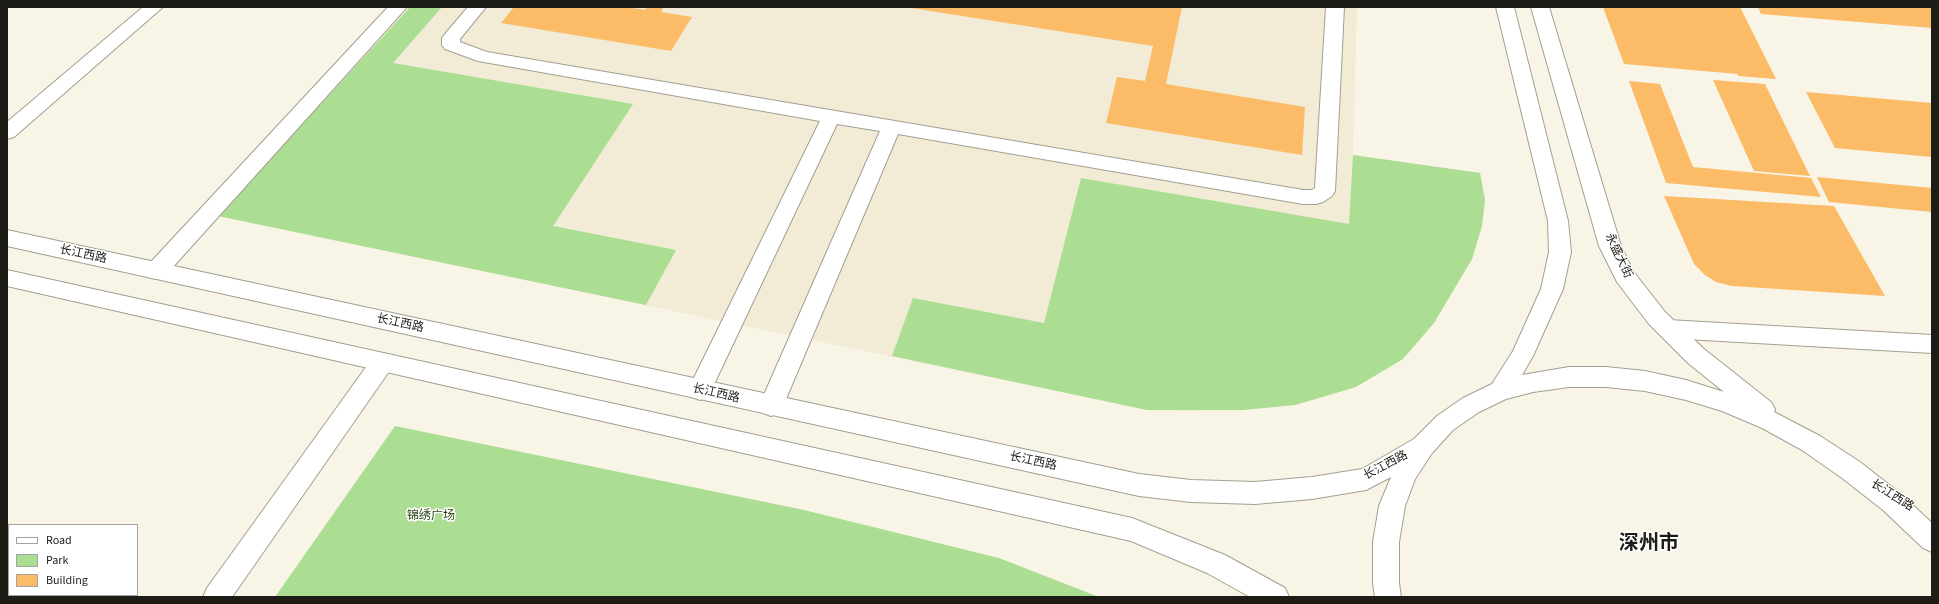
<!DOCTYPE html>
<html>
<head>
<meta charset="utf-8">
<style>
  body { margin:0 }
  #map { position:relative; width:1939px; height:604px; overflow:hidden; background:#f8f4e6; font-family:"Source Sans 3",sans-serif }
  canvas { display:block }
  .frame { position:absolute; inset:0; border:8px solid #1d1c17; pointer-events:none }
  .legend { position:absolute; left:8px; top:524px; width:130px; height:72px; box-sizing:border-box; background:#fff; border:1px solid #a5a4a2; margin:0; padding:5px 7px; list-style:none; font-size:12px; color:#1d1c17 }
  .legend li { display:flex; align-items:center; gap:8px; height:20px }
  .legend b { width:20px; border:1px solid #a5a4a2 }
</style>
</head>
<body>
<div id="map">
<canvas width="1939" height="604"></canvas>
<div class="frame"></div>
<ul class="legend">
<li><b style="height:5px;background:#fff"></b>Road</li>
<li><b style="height:11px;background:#abdd93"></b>Park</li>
<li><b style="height:11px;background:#fbbb67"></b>Building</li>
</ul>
</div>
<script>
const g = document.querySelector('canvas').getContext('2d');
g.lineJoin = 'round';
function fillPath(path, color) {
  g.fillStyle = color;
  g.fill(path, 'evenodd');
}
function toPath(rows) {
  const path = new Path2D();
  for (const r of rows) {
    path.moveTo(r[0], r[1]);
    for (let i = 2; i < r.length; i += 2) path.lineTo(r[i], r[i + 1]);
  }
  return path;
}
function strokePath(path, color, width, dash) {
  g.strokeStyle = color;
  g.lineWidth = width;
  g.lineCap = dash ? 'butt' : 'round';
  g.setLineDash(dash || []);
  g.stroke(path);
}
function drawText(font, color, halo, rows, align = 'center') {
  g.font = font + ' "Source Sans 3","Noto Sans SC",sans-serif';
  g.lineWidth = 3;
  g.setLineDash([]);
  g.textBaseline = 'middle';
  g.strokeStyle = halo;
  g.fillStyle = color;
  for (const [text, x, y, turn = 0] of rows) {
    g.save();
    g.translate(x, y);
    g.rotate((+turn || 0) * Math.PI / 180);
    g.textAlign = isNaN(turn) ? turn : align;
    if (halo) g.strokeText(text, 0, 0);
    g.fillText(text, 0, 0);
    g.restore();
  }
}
const built = toPath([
  [410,7,1357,7,1353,155,1480,173,1485,200,1482,226,1472,259,1434,323,1403,359,1356,387,1295,405,1243,410,1188,411,1147,410,218,216]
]);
const green = toPath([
  [410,7,442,7,393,63,633,104,553,226,676,250,646,305,218,216],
  [1353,155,1480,173,1485,200,1482,226,1472,259,1434,323,1403,359,1356,387,1295,405,1243,410,1147,410,892,356,913,298,1044,323,1081,178,1349,224],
  [395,426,804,510,999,558,1099,597,275,597]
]);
const building = toPath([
  [514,7,627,7,645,10,647,7,664,7,661,12,692,17,671,51,501,23],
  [905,7,1182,7,1166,84,1305,107,1302,155,1106,123,1117,77,1145,81,1153,46],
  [1603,7,1740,7,1776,79,1738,76,1738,74,1624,64],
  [1758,7,1932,7,1932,28,1761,14],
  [1713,80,1765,84,1810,176,1754,171],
  [1629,81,1660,84,1693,167,1811,178,1821,197,1666,183],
  [1806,92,1932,103,1932,157,1835,148],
  [1817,177,1932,188,1932,212,1829,202],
  [1664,196,1834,206,1885,296,1732,286,1716,282,1705,275,1694,264]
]);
const minor = toPath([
  [143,7,163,7,14,137,7,139,7,122,143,7],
  [388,7,407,7,164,277,156,279,148,277,145,271,148,265,388,7],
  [468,7,486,7,460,39,460,42,487,52,1303,190,1312,190,1315,188,1326,7,1344,7,1335,191,1332,196,1323,202,1316,204,1303,204,898,134,783,406,779,413,771,416,763,413,759,406,880,131,837,124,708,397,700,400,692,397,688,390,820,121,478,61,445,49,442,45,442,38,445,34,468,7],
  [1668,320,1932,335,1932,353,1668,338,1660,335,1657,329,1660,323,1668,320],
  [382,354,390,356,393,363,390,370,232,597,203,597,207,588,374,356,382,354]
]);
const major = toPath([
  [1496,7,1514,7,1568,221,1571,252,1563,289,1533,356,1522,375,1569,367,1606,367,1645,371,1686,380,1724,392,1688,363,1649,324,1617,282,1599,246,1531,7,1549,7,1621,246,1633,271,1665,312,1704,349,1771,402,1775,409,1774,412,1820,436,1860,462,1901,494,1932,523,1932,552,1923,548,1883,510,1842,478,1802,450,1762,428,1722,411,1686,400,1645,391,1606,387,1569,387,1533,392,1506,399,1479,412,1453,430,1432,453,1415,479,1405,506,1399,542,1399,583,1401,597,1375,597,1373,583,1373,542,1379,506,1391,477,1366,490,1312,499,1255,504,1191,502,1139,496,7,246,7,230,1139,474,1191,480,1255,482,1312,477,1362,469,1414,439,1437,416,1463,398,1492,384,1513,351,1541,289,1549,252,1548,221,1496,7],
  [7,270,1132,518,1225,555,1285,588,1289,597,1250,597,1207,573,1131,541,7,286,7,270]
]);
const streetNames = [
  ["长江西路",83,255,12],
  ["永盛大街",1618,256,65],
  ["长江西路",400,324,12],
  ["长江西路",716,394,13],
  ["长江西路",1033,462,12],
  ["长江西路",1386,466,-28],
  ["长江西路",1892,496,32]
];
const parkNames = [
  ["锦绣广场",431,516]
];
const townNames = [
  ["深州市",1649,545]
];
fillPath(built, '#f2ecd6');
fillPath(green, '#abdd93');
fillPath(building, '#fbbb67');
strokePath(minor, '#a39f91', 2);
strokePath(major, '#a39f91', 2);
fillPath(minor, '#fff');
fillPath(major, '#fff');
drawText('12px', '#1d1c17', '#fff', streetNames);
drawText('12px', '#1d3f04', '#fff', parkNames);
drawText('bold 20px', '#1d1c17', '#fff', townNames);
</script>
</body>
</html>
